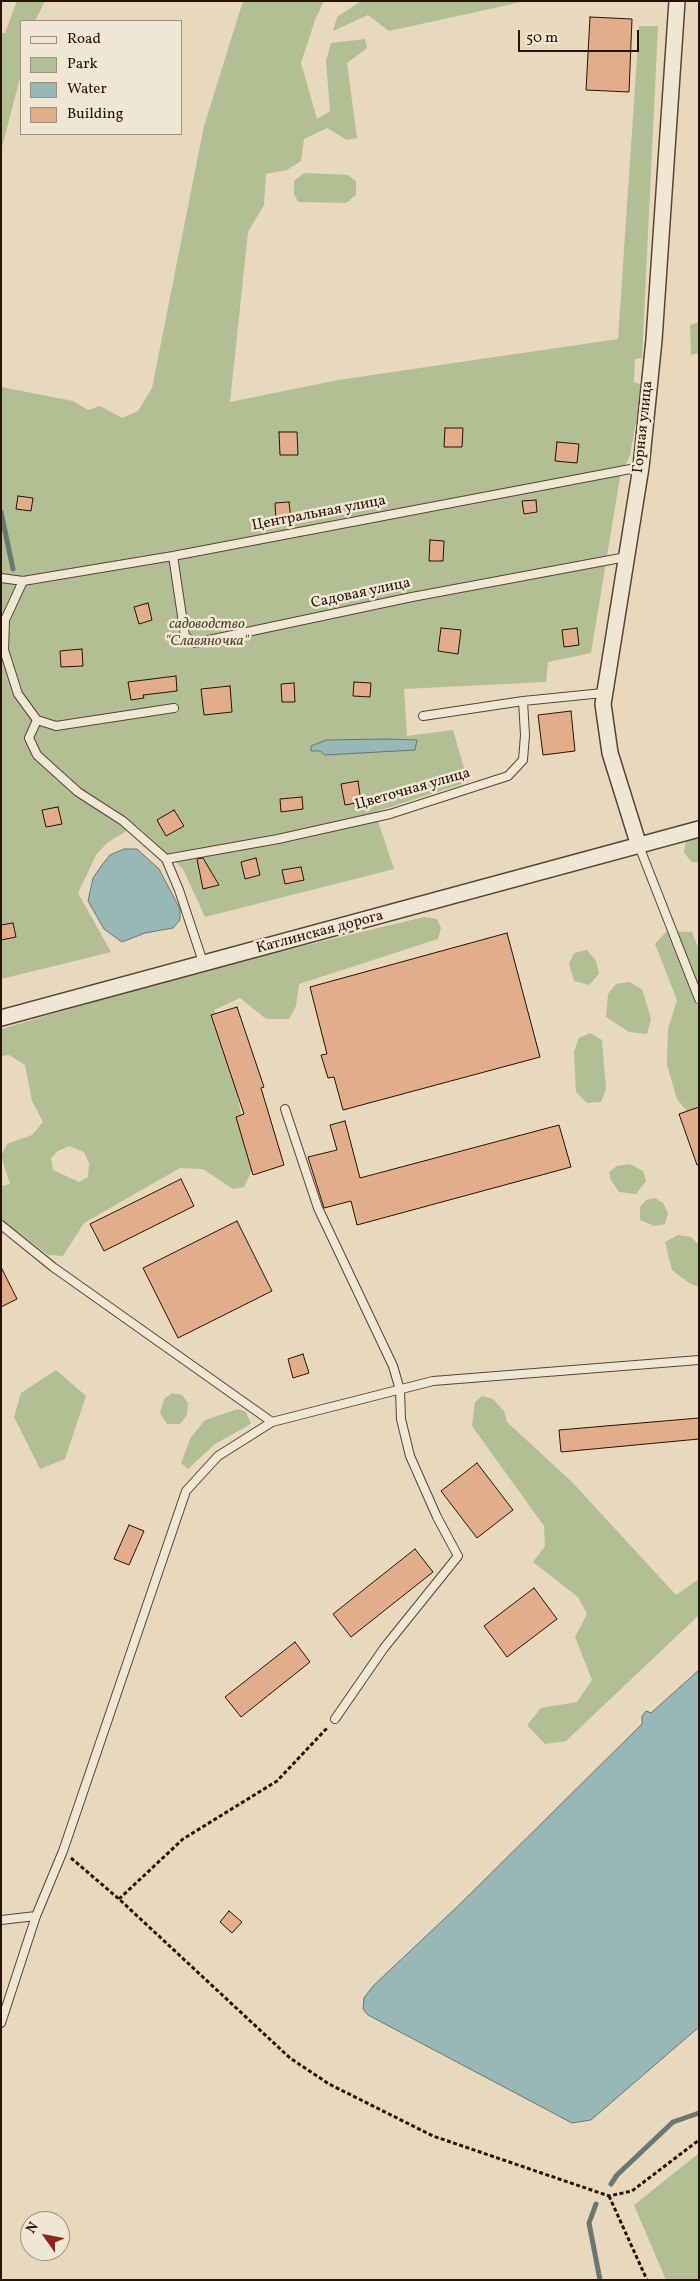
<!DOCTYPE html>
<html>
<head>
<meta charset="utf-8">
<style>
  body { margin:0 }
  #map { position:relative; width:700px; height:2281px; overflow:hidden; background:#e8d8bd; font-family:Vollkorn,serif }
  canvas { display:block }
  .frame { position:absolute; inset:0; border:2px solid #2b1208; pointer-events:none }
  .legend { position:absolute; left:20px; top:20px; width:162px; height:115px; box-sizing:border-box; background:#f0e6d4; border:1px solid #a19182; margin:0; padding:6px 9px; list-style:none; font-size:15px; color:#2b1208 }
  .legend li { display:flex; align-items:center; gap:10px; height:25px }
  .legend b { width:25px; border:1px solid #a19182 }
  .north { position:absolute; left:20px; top:2211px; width:50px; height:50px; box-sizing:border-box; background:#f0e6d4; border:1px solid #a19182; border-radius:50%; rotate:303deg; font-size:14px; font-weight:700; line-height:20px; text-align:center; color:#2b1208 }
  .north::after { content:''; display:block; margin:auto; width:18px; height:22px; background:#8f2418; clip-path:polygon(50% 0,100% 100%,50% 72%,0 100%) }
  .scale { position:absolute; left:518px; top:30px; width:121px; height:22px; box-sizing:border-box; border:2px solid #2b1208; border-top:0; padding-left:6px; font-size:15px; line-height:18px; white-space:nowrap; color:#2b1208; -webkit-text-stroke:4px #f0e6d4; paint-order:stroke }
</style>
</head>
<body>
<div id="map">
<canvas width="700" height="2281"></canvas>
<div class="frame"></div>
<ul class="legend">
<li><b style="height:6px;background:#f0e6d4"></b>Road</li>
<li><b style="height:14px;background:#b2bf94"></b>Park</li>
<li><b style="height:14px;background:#98b8b8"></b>Water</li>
<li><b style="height:14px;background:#e1ad8b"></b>Building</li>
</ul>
<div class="north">N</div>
<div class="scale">50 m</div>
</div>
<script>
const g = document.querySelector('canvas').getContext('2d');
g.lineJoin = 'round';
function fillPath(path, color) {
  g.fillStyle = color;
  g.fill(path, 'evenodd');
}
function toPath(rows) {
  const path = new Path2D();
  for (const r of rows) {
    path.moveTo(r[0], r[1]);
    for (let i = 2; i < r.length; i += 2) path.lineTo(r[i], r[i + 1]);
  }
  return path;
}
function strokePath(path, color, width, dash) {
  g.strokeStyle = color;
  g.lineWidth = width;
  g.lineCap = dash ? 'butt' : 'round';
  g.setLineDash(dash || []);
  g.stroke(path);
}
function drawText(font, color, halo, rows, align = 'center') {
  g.font = font + ' Vollkorn,serif';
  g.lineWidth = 5;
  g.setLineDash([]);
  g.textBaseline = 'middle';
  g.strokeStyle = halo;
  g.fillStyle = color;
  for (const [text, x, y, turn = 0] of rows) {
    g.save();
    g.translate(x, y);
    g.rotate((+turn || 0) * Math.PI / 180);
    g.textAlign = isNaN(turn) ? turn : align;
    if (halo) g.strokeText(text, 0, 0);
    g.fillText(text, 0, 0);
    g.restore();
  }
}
const green = toPath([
  [17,1,45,1,35,21,21,21,21,74,1,151,1,33,5,33],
  [243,1,324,1,315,20,301,63,317,119,330,111,326,61,331,43,365,39,367,48,347,63,357,138,347,140,327,128,304,139,301,161,287,170,266,174,264,205,248,232,230,402,338,380,618,339,639,26,658,26,642,358,635,359,634,382,643,385,630,455,620,477,591,653,548,662,546,682,404,689,407,736,453,730,468,782,375,812,394,869,205,917,183,869,136,825,107,843,96,855,78,893,111,952,1,979,1,387,73,401,88,410,100,406,122,418,138,411,152,388,204,126],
  [361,1,526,1,389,31,368,15,333,31,337,17],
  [304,173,348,175,356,181,356,195,346,203,298,202,294,194,294,181],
  [699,322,699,353,691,355,690,325],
  [699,837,699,863,692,862,684,853,686,840],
  [424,917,437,919,441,928,438,939,299,984,296,1006,289,1019,266,1019,240,998,214,1010,233,1072,252,1170,244,1187,233,1189,203,1169,180,1168,84,1223,63,1256,48,1255,1,1219,1,1186,10,1184,1,1156,7,1144,32,1135,43,1122,32,1101,25,1065,9,1055,1,1056,1,1029,207,969],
  [69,1146,84,1152,89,1163,88,1177,79,1182,53,1170,51,1158,58,1151],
  [667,931,692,932,699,950,699,1126,677,1099,667,1065,668,1029,677,1000,655,944],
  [587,950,596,961,599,974,589,985,574,981,569,963,574,953],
  [629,982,642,989,651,1019,647,1034,629,1032,606,1017,608,994,616,984],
  [590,1033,602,1040,606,1089,601,1102,587,1103,576,1092,574,1052,579,1038],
  [630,1164,643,1171,646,1181,636,1194,619,1192,611,1180,609,1172,617,1166],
  [655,1198,663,1203,668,1213,665,1224,654,1226,640,1220,640,1207,646,1200],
  [678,1235,691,1237,699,1245,699,1287,689,1283,672,1270,665,1242],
  [56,1370,86,1396,65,1459,40,1469,14,1417,21,1393],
  [172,1393,182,1395,188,1403,187,1415,180,1424,167,1424,160,1413,164,1399],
  [482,1396,493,1399,504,1411,507,1422,572,1482,676,1595,699,1579,699,1615,566,1741,545,1744,527,1725,541,1708,577,1702,592,1680,575,1637,587,1614,578,1597,533,1562,545,1546,544,1526,472,1426,475,1402],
  [238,1409,246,1412,251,1424,215,1444,188,1469,181,1463,191,1437,205,1420],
  [699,2153,699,2280,666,2280,634,2205]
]);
const water = toPath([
  [386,739,417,740,415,750,325,755,320,751,311,751,311,746,326,740,386,739],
  [124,849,137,849,159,869,180,909,180,920,173,928,145,933,122,942,104,929,88,901,93,878,102,865,110,855,124,849],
  [699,1670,699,2027,591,2120,572,2123,368,2015,363,2009,364,1998,373,1986,459,1905,642,1724,642,1716,646,1711,651,1713,699,1670]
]);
const stream = toPath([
  [1,512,13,569],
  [611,2184,617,2175,673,2122,699,2113],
  [596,2204,589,2223,600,2280]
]);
const building = toPath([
  [590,17,632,19,629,92,586,90,590,17],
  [445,428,463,428,462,447,444,447,445,428],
  [279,432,297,432,298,455,280,455,279,432],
  [557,442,579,444,577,463,555,461,557,442],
  [18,496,33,498,31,511,16,509,18,496],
  [536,500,537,512,524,514,522,501,536,500],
  [289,502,291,520,276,521,275,503,289,502],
  [430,540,444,541,443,561,429,561,430,540],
  [148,603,152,620,139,624,134,607,148,603],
  [441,628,461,630,458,654,438,651,441,628],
  [577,628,579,645,564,647,562,630,577,628],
  [82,649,83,666,61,667,60,651,82,649],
  [176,676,177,691,143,695,144,698,131,700,128,682,176,676],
  [354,682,371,683,370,697,353,696,354,682],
  [294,683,295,702,282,702,281,684,294,683],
  [230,686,232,712,204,715,201,689,230,686],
  [571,711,575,751,543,755,538,715,571,711],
  [358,781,361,802,345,805,341,784,358,781],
  [302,797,303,809,281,812,280,799,302,797],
  [58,807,62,824,46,827,42,810,58,807],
  [174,810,184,826,166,836,157,820,174,810],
  [203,858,219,885,203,889,197,859,203,858],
  [256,858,260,875,245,879,241,862,256,858],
  [301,867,304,880,285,884,282,870,301,867],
  [13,923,16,937,1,940,1,925,13,923],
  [507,933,540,1057,343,1110,334,1077,328,1078,321,1055,327,1054,310,987,507,933],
  [237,1007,264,1087,261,1088,284,1165,253,1175,236,1117,244,1114,211,1015,237,1007],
  [699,1107,699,1165,697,1165,679,1114,699,1107],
  [345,1121,360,1178,559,1125,571,1167,357,1225,351,1201,324,1208,308,1157,337,1150,330,1125,345,1121],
  [181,1179,194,1206,104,1251,90,1224,181,1179],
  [237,1221,272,1291,178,1338,143,1268,237,1221],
  [1,1267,17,1299,1,1307,1,1267],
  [303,1354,309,1373,293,1378,288,1359,303,1354],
  [699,1418,699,1439,561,1452,559,1430,699,1418],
  [477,1463,513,1510,477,1538,441,1491,477,1463],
  [129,1525,144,1531,129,1565,114,1559,129,1525],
  [415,1549,433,1572,351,1637,333,1614,415,1549],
  [534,1588,557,1619,507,1657,484,1626,534,1588],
  [295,1642,310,1662,241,1717,225,1697,295,1642],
  [229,1911,242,1922,232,1933,220,1922,229,1911]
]);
const path = toPath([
  [71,1858,119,1899,290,2058,329,2084,433,2136,609,2196,632,2191,699,2140],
  [119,1899,183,1839,277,1781,328,1727],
  [609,2196,647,2280]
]);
const service = toPath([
  [173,556,185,636,195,643,412,597,626,557],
  [1,578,23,581,173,556,641,467],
  [23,581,5,620,4,650,18,694,37,720,29,738,37,755,78,792,123,821,166,859,179,890,204,965],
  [423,716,523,701],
  [37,720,56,726,174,708],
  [639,846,699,999],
  [166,859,278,839,390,814,508,776,523,760,525,735,523,701,603,693],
  [285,1109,318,1208,393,1366,400,1390,401,1419,410,1456,437,1517,458,1556,384,1648,335,1719],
  [1,1225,53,1267,272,1422],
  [1,1920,36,1916],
  [1,2023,36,1916,63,1851,186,1491,218,1456,272,1422,433,1381,699,1360]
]);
const minor = toPath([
  [639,846,610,753,603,704,641,467,654,340,677,1],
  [1,1018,699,829]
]);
const streetNames = [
  ["Горная улица",644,427,-84],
  ["Центральная улица",319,514,-11],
  ["Садовая улица",361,594,-12],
  ["Цветочная улица",413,790,-16],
  ["Катлинская дорога",320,933,-15]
];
const parkNames = [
  ["садоводство",207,625],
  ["\"Славяночка\"",207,642]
];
fillPath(green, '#b2bf94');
fillPath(water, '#98b8b8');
strokePath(water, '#6c7672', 1);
strokePath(stream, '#6c7672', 5);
fillPath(building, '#e1ad8b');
strokePath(building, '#2b1208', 1);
strokePath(service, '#5a4435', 10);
strokePath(minor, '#5a4435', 18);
strokePath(path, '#2b1208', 3, [4, 2.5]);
strokePath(service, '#f0e6d4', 8);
strokePath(minor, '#f0e6d4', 15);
drawText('15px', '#2b1208', '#f0e6d4', streetNames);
drawText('italic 15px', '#544632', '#f0e6d4', parkNames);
</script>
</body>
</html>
